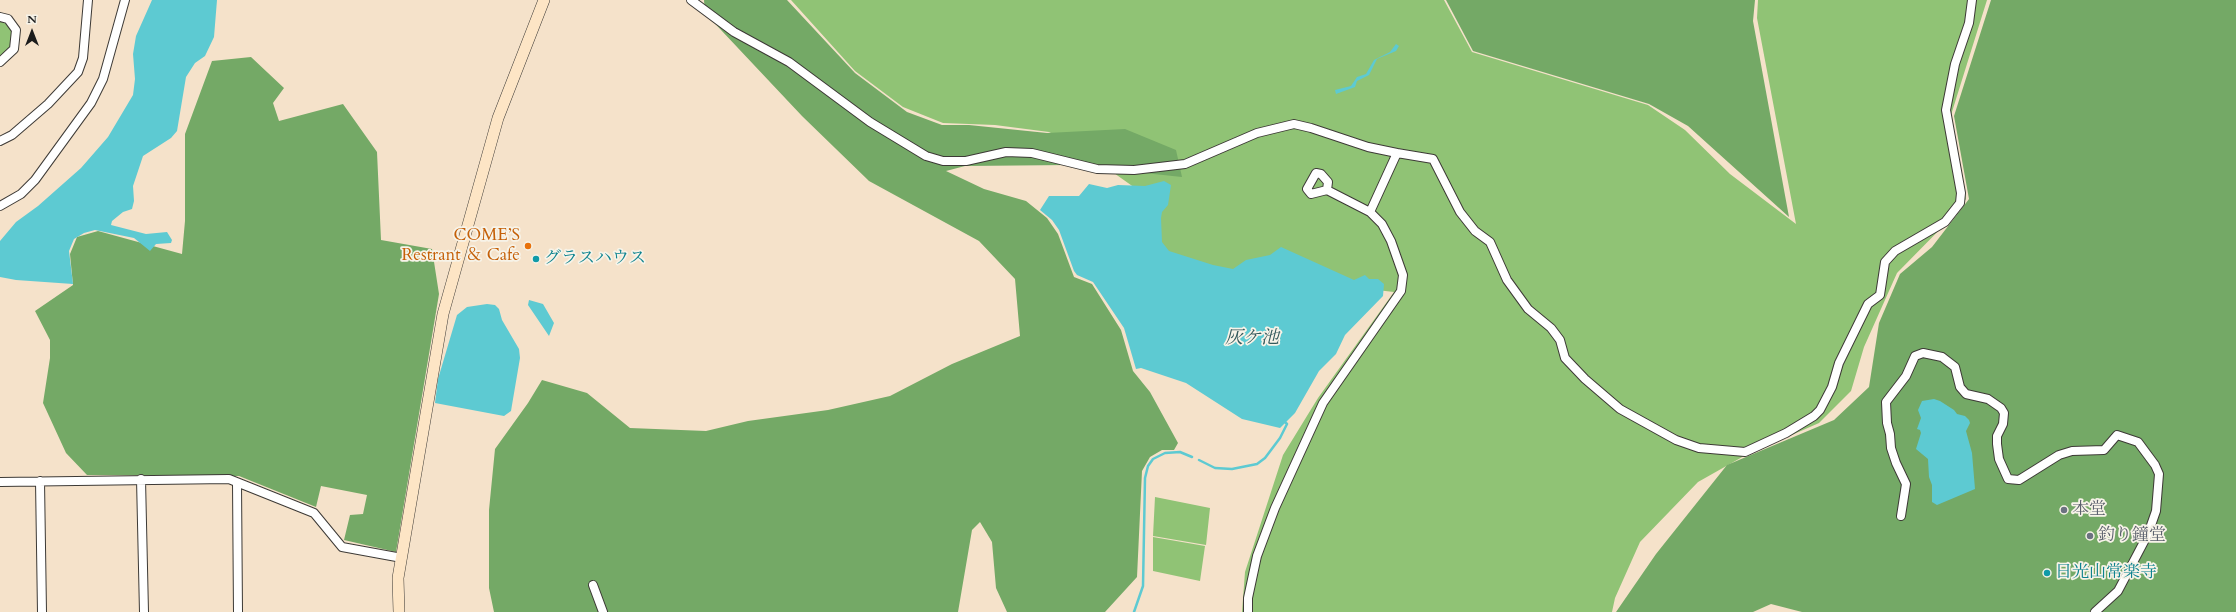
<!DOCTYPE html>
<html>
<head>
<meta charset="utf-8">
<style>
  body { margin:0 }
  #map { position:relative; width:2236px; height:612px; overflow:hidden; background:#f5e2ca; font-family:Cardo,serif }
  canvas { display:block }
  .north { position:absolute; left:12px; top:12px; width:40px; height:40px; -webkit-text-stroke:3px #f7f3e8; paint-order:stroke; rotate:0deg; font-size:11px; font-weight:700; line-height:16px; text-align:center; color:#1c1c1c }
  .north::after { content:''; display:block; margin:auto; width:14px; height:18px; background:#1c1c1c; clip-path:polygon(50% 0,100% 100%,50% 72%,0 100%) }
</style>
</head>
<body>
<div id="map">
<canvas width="2236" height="612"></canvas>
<div class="north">N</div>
</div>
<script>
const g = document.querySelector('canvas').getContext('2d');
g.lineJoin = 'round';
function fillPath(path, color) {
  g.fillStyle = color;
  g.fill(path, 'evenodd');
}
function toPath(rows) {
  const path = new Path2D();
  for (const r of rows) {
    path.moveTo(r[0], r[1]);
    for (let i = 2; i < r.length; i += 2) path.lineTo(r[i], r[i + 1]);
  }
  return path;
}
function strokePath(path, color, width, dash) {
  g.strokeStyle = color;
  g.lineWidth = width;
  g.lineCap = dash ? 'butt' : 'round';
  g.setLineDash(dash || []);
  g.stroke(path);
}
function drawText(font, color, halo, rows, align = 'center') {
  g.font = font + ' Cardo,"Noto Serif JP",serif';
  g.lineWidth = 3.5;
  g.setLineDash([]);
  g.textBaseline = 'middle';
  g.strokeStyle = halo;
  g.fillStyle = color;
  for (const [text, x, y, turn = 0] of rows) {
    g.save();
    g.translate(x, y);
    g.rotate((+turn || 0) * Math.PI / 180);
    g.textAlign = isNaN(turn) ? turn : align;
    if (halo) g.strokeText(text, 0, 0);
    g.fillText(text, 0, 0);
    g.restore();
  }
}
const green = toPath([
  [791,0,1444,0,1472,52,1648,105,1685,130,1730,174,1796,224,1757,18,1758,0,1987,0,1951,115,1966,199,1955,214,1897,273,1864,347,1851,391,1819,423,1744,456,1698,482,1640,542,1615,598,1612,612,1242,612,1245,572,1283,455,1318,398,1394,292,1237,274,1163,255,1152,200,1073,144,1049,132,995,125,943,123,903,107,855,71],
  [0,20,7,22,14,35,12,47,0,59],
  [1155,497,1210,508,1206,545,1153,536],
  [1153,537,1205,546,1200,581,1153,571]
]);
const forest = toPath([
  [704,0,787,0,855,73,907,112,942,125,969,125,1047,133,1125,129,1176,150,1182,177,1069,165,965,166,946,171,984,189,1026,201,1047,218,1058,234,1074,277,1092,284,1121,330,1133,371,1150,392,1178,443,1174,450,1162,450,1150,457,1142,471,1137,577,1105,612,1007,612,996,588,992,542,980,522,972,530,958,612,494,612,489,588,489,510,495,449,528,403,542,380,587,393,630,428,706,431,748,421,828,410,890,396,952,364,1020,336,1015,279,979,241,869,181,802,116,705,13],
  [1446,0,1755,0,1753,21,1789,217,1688,126,1649,104,1473,51],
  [1991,0,2236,0,2236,612,1802,612,1771,604,1753,612,1616,612,1656,554,1727,465,1834,420,1869,387,1879,323,1900,274,1932,247,1969,199,1954,116],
  [251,57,284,88,273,103,279,121,343,104,377,152,381,240,432,249,439,294,396,552,344,540,350,515,363,514,367,495,321,486,316,507,239,476,87,475,66,453,43,403,50,358,50,340,35,311,73,285,70,254,77,237,98,231,182,254,185,221,185,134,212,61]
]);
const water = toPath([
  [152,0,217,0,214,37,205,56,195,63,186,77,177,131,171,138,143,156,133,186,134,201,132,209,123,212,112,221,111,225,146,234,167,232,172,240,171,243,156,244,150,251,134,238,95,230,84,233,74,239,69,251,73,284,16,280,0,277,0,241,16,222,38,206,81,168,108,137,133,95,135,79,133,54,136,36],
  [1396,44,1399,46,1396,51,1377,59,1369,75,1357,81,1355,87,1336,94,1335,90,1351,86,1357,77,1366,74,1374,60,1390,52],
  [1164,181,1171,185,1168,205,1162,212,1161,218,1162,242,1169,251,1213,265,1233,269,1246,260,1270,255,1281,247,1354,280,1365,275,1369,279,1378,279,1384,284,1383,296,1345,335,1336,354,1319,371,1295,413,1280,428,1242,419,1186,383,1141,368,1136,369,1124,328,1093,282,1077,275,1074,271,1059,230,1052,220,1040,210,1049,196,1079,196,1089,184,1107,188,1118,185,1145,186],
  [529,300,543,304,554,323,549,336,528,305],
  [487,304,495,305,499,309,502,320,519,349,520,358,512,405,511,411,504,416,435,403,438,379,457,315,467,307],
  [1934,399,1940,401,1954,410,1957,414,1965,416,1969,420,1970,423,1966,431,1972,453,1975,489,1937,505,1932,502,1932,485,1929,477,1928,459,1916,449,1921,433,1920,430,1917,429,1921,418,1918,410,1922,401]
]);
const stream = toPath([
  [1199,460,1215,468,1232,469,1257,464,1265,458,1280,438,1287,424,1284,421],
  [1134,612,1143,586,1145,478,1148,466,1153,459,1165,453,1180,452,1192,457]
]);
const street = toPath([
  [691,0,734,32,789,62,870,122,926,156,943,161,966,161,1006,152,1032,153,1097,169,1134,170,1185,164,1257,133,1294,124,1311,128,1368,147,1397,153],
  [0,17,8,19,16,30,14,49,0,62],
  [0,141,12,135,48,104,78,72,83,58,88,0],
  [0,206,21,194,35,180,91,103,103,79,125,0],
  [1370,212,1397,153,1433,159,1460,212,1475,231,1490,242,1507,280,1528,309,1551,328,1560,340,1565,358,1585,379,1620,409,1676,440,1699,448,1745,452,1786,433,1814,416,1820,410,1832,387,1839,363,1868,304,1880,295,1885,262,1895,251,1945,222,1960,203,1961,193,1946,110,1955,64,1969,23,1972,0],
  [141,479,144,612],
  [40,481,42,612],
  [0,482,229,479,314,513,342,547,402,558],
  [237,483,238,612],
  [1901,516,1906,484,1896,463,1891,448,1890,434,1887,423,1886,402,1906,376,1915,356,1923,353,1942,357,1955,367,1960,387,1966,394,1988,399,2001,408,2004,413,2003,424,1997,436,1997,444,1999,459,2008,479,2019,480,2059,455,2072,451,2104,450,2117,435,2138,442,2155,465,2159,474,2156,511,2148,534,2118,591,2095,612],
  [593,585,603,612],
  [1248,612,1248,598,1257,556,1275,508,1323,403,1401,291,1403,275,1391,241,1382,224,1370,212,1327,190,1311,194,1307,189,1316,173,1321,174,1328,182,1327,190]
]);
const secondary = toPath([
  [399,612,398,578,443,314,498,118,544,0]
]);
const markers = [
  [528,246,4,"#e8710a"],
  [536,259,4,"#0f9aa8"],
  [2064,510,4,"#6b7280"],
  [2090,536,4,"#6b7280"],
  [2047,573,4,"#0f9aa8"]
];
const foodNames = [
  ["COME’S",520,236],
  ["Restrant ＆ Cafe",520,256]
];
const cultureNames = [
  ["グラスハウス",544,259],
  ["日光山常楽寺",2055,573]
];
const worshipNames = [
  ["本堂",2072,510],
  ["釣り鐘堂",2098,536]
];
const waterNames = [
  ["灰ケ池",1252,339]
];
fillPath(green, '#90c375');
fillPath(forest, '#74a966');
fillPath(water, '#5dcad2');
strokePath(stream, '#5dcad2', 2.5);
strokePath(street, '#3d3a36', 10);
strokePath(secondary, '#3d3a36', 12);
strokePath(street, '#fff', 8);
strokePath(secondary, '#fde5c5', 11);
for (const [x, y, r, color] of markers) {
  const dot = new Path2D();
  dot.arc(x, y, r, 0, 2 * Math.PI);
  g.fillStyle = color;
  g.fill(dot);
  strokePath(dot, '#f7f3e8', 1.5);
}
drawText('17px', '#c56008', '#f7f3e8', foodNames, 'right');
drawText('17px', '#0d838f', '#f7f3e8', cultureNames, 'left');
drawText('17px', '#5b616d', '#f7f3e8', worshipNames, 'left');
drawText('italic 18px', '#33595c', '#f7f3e8', waterNames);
</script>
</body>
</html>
